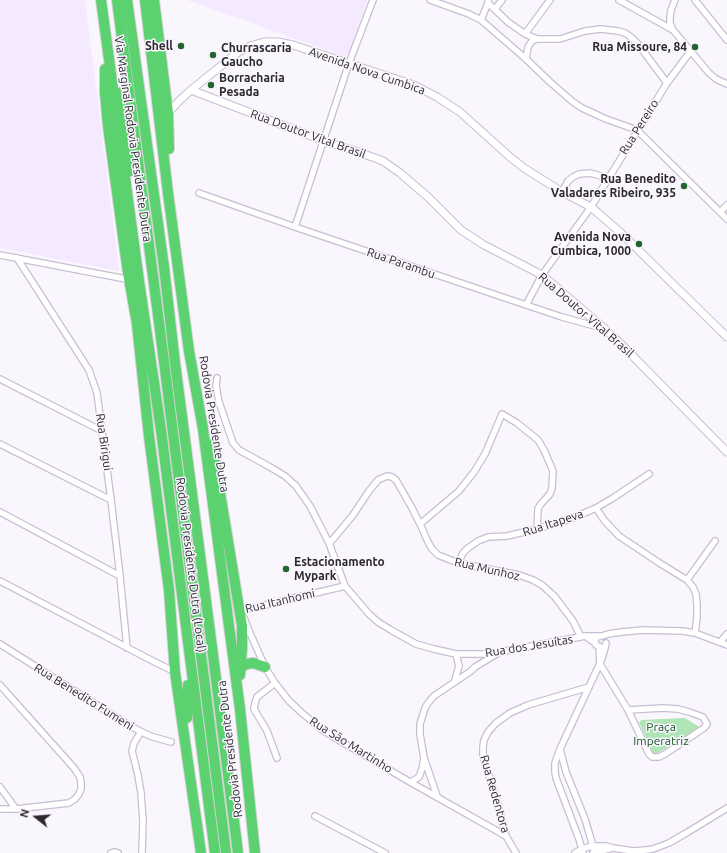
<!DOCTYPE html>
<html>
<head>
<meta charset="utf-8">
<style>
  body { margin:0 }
  #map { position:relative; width:727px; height:853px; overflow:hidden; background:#faf6fe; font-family:Ubuntu,sans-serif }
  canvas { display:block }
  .north { position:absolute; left:16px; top:797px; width:40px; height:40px; -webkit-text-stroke:3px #faf6fe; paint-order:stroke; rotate:287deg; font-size:11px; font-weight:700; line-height:16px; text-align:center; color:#2c282f }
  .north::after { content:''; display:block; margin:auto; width:14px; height:18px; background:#2c282f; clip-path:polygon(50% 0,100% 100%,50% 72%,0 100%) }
</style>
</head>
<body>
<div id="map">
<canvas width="727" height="853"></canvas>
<div class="north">N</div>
</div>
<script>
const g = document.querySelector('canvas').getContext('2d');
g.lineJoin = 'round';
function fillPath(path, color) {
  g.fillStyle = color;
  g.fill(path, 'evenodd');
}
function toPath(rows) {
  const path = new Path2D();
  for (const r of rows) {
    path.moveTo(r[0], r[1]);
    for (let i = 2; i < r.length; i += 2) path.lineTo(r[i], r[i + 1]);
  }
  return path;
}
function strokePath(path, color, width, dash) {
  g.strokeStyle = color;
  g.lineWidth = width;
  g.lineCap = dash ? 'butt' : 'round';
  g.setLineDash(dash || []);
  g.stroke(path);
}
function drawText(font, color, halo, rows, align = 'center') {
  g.font = font + ' Ubuntu,sans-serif';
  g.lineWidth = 3;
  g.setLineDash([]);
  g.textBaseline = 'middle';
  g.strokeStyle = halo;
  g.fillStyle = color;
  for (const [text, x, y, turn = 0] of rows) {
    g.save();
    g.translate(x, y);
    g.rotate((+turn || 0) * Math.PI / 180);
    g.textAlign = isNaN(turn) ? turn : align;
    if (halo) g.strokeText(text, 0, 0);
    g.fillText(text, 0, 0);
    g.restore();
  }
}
const built = toPath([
  [0,0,85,0,119,271,0,248],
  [187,0,367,0,349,52,346,55,343,56]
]);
const green = toPath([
  [685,718,701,728,654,755,639,722,642,720]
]);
const street = toPath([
  [430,0,469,14,481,20,526,59,550,82,573,102,582,108,606,119,637,130,727,219],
  [488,0,488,3,508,22,525,34,537,39,560,39,585,31,601,29,618,31,625,33,632,38,638,44,667,83],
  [619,0,673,30,709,73,716,79,727,84],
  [695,0,727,40],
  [495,9,502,0],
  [481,20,488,3],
  [673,30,670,23,670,17,671,10,675,0],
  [525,34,550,0],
  [526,59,528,47,532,41,537,39],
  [562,192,568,181,573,177,579,174,590,173,608,178],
  [199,193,295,227,526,305,562,317,602,328],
  [720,212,727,205],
  [295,227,349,63,373,0],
  [0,255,126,279],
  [17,258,89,370,97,393,111,500,120,576,127,648],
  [526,305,542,275,591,207,667,83,690,52],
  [217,378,216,386,219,402,233,443,239,450,270,467,285,476,296,486,310,506,329,543,345,586,369,614,378,622,391,630,416,644,434,649,456,654,483,654,500,652,585,636,598,636],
  [0,379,102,431],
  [0,444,111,500],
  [596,508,604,520,619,536,661,564,687,580,693,587,696,594,697,604,697,618,695,633],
  [0,512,120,576],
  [420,524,459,491,474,472,485,454,502,414,517,423,538,440,544,450,553,471,552,488,550,494,540,505,538,509,537,529],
  [329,543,334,538,353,515,369,491,378,480,387,476,392,477,396,480,412,508,420,524,428,542,432,549,438,555,458,563,519,575,533,580,542,585,555,597,573,621,581,637],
  [458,563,463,553,468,548,478,541,488,537,507,536,537,529,573,518,596,508,613,498,649,474],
  [687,580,715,541],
  [0,581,147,658,175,672],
  [240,611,345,586],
  [244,618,250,633,265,667,275,683,289,701,302,713,321,729,342,742,410,782,506,836],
  [585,636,595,643,596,645,601,647],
  [602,636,608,634,622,632,643,630,682,631,695,633,727,645],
  [720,642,727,634],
  [595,643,595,640,597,637,601,636],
  [0,644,130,726,150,736,171,742],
  [599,647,600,664,628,710,649,754,652,757,659,757,665,754,704,728,707,724,703,717,689,712,678,709,663,708,628,710],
  [455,680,459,666,456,654],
  [275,683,257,697,255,703,254,709,267,731,277,758],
  [0,685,74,768,80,777,81,783,81,789,79,794,75,799,69,803,16,809,0,809],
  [141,732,134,743,132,751,138,775,141,793,143,821,142,853],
  [560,749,566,772,585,819,595,853],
  [410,782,416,779,419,777,422,769,424,758],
  [0,787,16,809],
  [437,796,424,758,420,734,420,724,425,708,428,703,434,696,471,671,475,667,498,653],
  [315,816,385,853],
  [111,853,114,852,118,853],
  [516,853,506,836,498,805,483,756,483,747,484,740,488,732,496,723,510,713,528,705,589,687],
  [575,853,582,849,592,846,606,846,613,848,633,851,646,850,653,849,669,843,688,832,727,808],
  [583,853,579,839,556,778,555,772,555,763,560,749,601,661,605,648,606,643],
  [593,853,613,848]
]);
const secondary = toPath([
  [191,90,324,141,364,154,383,161,400,173,428,197,461,230,484,245,542,275,605,329,619,342,727,452],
  [168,113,180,100,191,90,237,53,250,46,264,42,278,42,293,45,414,85,437,97,460,112,510,157,524,168,562,192,591,207,621,233,727,337]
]);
const highway = toPath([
  [101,0,139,281,161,430,215,853],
  [117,0,160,330,226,853],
  [127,0,164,267,175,363,213,655,238,853],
  [145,0,168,193,189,351,203,429,240,709,255,853],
  [154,0,168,113,169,149],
  [105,69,105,93,108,126,128,273,137,324,149,436,169,590,175,672,201,853],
  [122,92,131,171],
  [212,444,242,626,242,648,240,675],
  [240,670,243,666,247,664,253,663,265,667],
  [187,718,187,708,188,685]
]);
const markers = [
  [181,46,4,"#226530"],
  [695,47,4,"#226530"],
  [213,55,4,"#226530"],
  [211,85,4,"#226530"],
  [684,186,4,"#226530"],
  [639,244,4,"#226530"],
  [286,569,4,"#226530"]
];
const poiNames = [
  ["Shell",173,46],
  ["Rua Missoure, 84",687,47],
  ["Churrascaria",221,48,"left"],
  ["Gaucho",221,62,"left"],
  ["Borracharia",219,78,"left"],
  ["Pesada",219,92,"left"],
  ["Rua Benedito",676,179],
  ["Valadares Ribeiro, 935",676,193],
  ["Avenida Nova",631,237],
  ["Cumbica, 1000",631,251],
  ["Estacionamento",294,562,"left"],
  ["Mypark",294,576,"left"]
];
const streetNames = [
  ["Avenida Nova Cumbica",367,71,19],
  ["Rua Pereiro",639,127,-58],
  ["Rua Doutor Vital Brasil",308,134,20],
  ["Via Marginal Rodovia Presidente Dutra",133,139,82],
  ["Rua Parambu",401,263,19],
  ["Rua Doutor Vital Brasil",586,315,41],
  ["Rodovia Presidente Dutra",214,424,81],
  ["Rua Birigui",104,442,82],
  ["Rua Itapeva",553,523,-18],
  ["Rodovia Presidente Dutra (Local)",191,565,83],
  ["Rua Munhoz",487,569,13],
  ["Rua Itanhomi",280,601,-13],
  ["Rua dos Jesuítas",529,646,-9],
  ["Rua Benedito Fumeni",84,697,32],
  ["Rua São Martinho",351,745,32],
  ["Rodovia Presidente Dutra",230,749,-97],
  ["Rua Redentora",495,794,74]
];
const parkNames = [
  ["Praça",661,727],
  ["Imperatriz",661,741]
];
fillPath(built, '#f4e9fe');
fillPath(green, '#afe5b4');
strokePath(street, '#c8bed1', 8);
strokePath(secondary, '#c8bed1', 9);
strokePath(highway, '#d5d4d5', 12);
strokePath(street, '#fff', 5.5);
strokePath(secondary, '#fff', 7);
strokePath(highway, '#5bd170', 10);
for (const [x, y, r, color] of markers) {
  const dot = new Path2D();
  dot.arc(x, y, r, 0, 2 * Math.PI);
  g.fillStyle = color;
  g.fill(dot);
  strokePath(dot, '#faf6fe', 1.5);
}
drawText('bold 12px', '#2c282f', '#faf6fe', poiNames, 'right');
drawText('12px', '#2c282f', '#faf6fe', streetNames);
drawText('12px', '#195225', '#faf6fe', parkNames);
</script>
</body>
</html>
